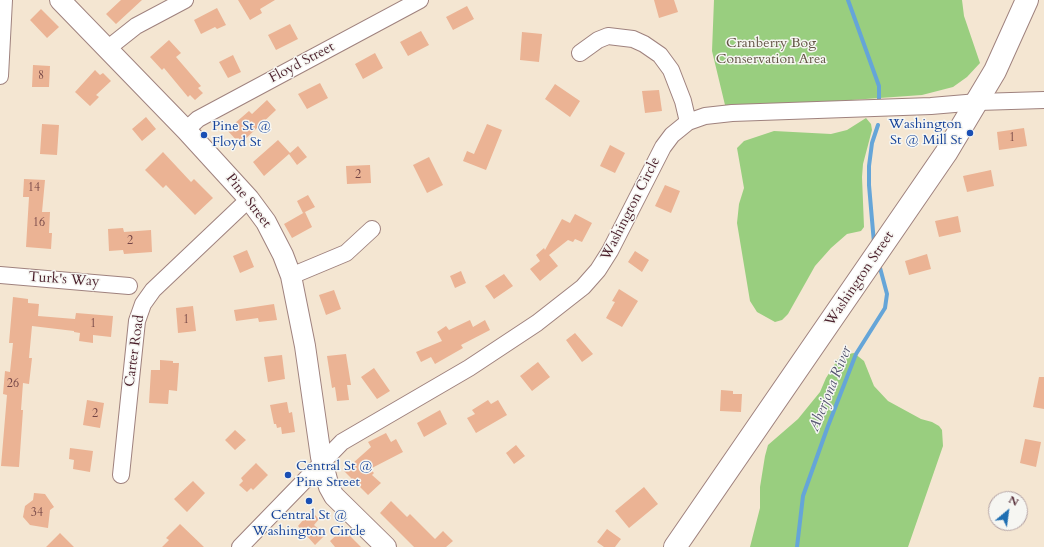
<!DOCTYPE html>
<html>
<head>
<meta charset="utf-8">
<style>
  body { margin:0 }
  #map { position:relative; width:1044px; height:547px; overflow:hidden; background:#f4e6d2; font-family:Cardo,serif }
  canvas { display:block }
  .north { position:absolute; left:988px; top:491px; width:40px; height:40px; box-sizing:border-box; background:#f6f6f2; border:1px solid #b1a0a2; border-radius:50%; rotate:29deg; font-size:11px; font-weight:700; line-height:16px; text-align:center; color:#4a1f2b }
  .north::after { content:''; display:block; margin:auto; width:14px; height:18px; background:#1f6fb2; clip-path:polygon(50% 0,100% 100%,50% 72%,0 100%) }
</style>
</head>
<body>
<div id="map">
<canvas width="1044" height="547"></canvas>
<div class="north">N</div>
</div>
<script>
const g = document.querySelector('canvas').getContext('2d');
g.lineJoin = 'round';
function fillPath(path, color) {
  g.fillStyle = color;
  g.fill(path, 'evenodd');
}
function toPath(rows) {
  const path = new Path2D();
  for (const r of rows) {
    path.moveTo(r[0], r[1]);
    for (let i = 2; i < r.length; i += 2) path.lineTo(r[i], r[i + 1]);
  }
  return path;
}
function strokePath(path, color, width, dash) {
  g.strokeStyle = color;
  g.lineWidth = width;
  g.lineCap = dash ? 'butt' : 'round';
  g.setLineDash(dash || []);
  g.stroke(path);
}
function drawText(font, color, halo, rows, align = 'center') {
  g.font = font + ' Cardo,serif';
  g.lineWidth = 3;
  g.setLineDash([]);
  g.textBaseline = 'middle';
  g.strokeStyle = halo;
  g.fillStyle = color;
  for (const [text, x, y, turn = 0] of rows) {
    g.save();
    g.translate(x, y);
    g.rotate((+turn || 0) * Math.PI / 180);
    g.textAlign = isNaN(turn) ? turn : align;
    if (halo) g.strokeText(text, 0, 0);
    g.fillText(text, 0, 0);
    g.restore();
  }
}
const green = toPath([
  [714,0,962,0,964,16,980,63,967,77,953,87,922,95,795,104,725,105,712,51],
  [866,118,871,124,872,130,863,164,862,177,864,227,861,231,847,234,831,248,815,266,788,314,782,320,775,322,757,312,750,301,737,223,739,204,744,188,737,148,744,141,774,131,831,134,847,130],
  [854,353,864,361,874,386,888,401,921,419,932,422,939,426,942,430,943,446,908,547,750,547,760,508,760,487,765,456,768,445,798,419,811,403,820,392,826,378,838,359,843,355]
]);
const stream = toPath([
  [848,0,879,86,879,101],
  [874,243,869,185,869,166,872,143,878,125],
  [797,547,803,496,828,426,856,354,885,308,887,294,879,264]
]);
const building = toPath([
  [121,0,142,0,116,24,106,14],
  [238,0,275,0,260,9,262,13,250,20],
  [654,0,674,0,678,12,659,18],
  [467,6,474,19,453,30,446,17],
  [217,8,226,25,217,29,215,27,201,34,194,20],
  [41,9,59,27,47,38,30,20],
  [290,24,298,39,276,50,268,35],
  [421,31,429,45,408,56,400,42],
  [522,32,542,34,539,62,520,60],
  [169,40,181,53,176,57,201,86,198,88,203,93,195,100,190,95,188,97,164,68,162,70,150,57],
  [375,53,383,68,363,79,355,64],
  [233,55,241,72,228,78,219,62],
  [33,65,50,66,49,87,32,87],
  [95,70,100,75,103,73,111,81,96,95,99,97,90,106,75,92],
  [320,83,328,98,307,109,298,94],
  [555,84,580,101,570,117,545,99],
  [659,90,662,111,645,113,642,91],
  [267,100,276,110,240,144,227,130,249,111,252,114],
  [146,117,156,129,142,141,132,129],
  [42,124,59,125,57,155,40,154],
  [487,124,502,130,486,170,463,161,467,151,474,154],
  [1024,128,1027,146,999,150,997,132],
  [278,140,290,153,298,146,307,157,297,165,289,154,264,176,253,162],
  [610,145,625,153,615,173,600,166],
  [163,152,191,182,194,179,213,198,195,215,166,185,163,188,145,170],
  [429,157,443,185,427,193,413,165],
  [370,165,371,183,347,184,346,166],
  [991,170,994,186,967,192,963,176],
  [24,179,45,180,42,212,50,212,49,233,52,233,51,249,26,247,29,197,23,197],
  [665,185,680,191,671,213,655,206],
  [308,195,315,207,303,213,297,201],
  [305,212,312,227,292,238,284,224],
  [575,214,592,223,582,242,575,239,573,242,568,240,549,255,558,266,540,281,530,269,540,261,536,255,544,248,545,250,562,219,570,223],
  [958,216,961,232,939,237,935,221],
  [123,228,124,232,151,230,152,252,124,254,123,250,109,251,108,229],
  [247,250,254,267,240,273,233,256],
  [635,251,649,260,642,272,628,262],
  [927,254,931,269,909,275,905,261],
  [461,271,466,283,455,288,450,276],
  [504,274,513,286,494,299,485,286],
  [619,289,638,301,622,327,606,318,615,302,612,301],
  [334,290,341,309,326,315,319,295],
  [13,297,28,299,28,303,39,304,38,316,75,319,76,313,113,316,111,337,93,335,93,343,79,341,80,333,74,332,74,331,32,326,29,358,32,358,29,384,23,383,21,410,23,410,19,467,1,466,7,395,3,394,5,371,10,372,13,343,9,343],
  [274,304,277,320,259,322,258,318,236,321,234,310],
  [193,306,196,331,178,333,176,308],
  [470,320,473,327,485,320,490,330,461,345,463,348,435,364,431,357,421,362,416,352,442,341,437,332,446,326,449,330],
  [575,333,593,354,582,362,566,340],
  [346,354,351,385,347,385,349,400,337,401,335,387,332,388,327,356],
  [282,355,285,379,268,382,264,357],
  [160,360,173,361,173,363,179,363,177,391,169,390,168,404,149,403,151,370,160,370],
  [538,362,550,377,532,391,520,376],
  [374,368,390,391,377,399,361,377],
  [1039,377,1044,377,1044,409,1033,407],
  [721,390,733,391,733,394,742,394,741,412,720,411],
  [87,400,104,403,100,428,83,425],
  [488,400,491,404,498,400,507,415,476,433,467,418,475,414,472,410],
  [287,402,289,413,292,412,295,432,282,434,281,427,277,428,276,424,274,424,270,405],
  [440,410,447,424,424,437,417,423],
  [235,430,246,440,235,450,225,440],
  [386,433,391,442,396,439,403,452,370,469,374,473,372,475,381,483,368,495,344,471,371,447,368,442],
  [1025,439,1041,442,1036,467,1020,463],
  [516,445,525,456,514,464,506,453],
  [70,448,93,451,90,472,73,469,74,460,69,459],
  [256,463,268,475,253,490,251,488,247,492,239,485,243,481,241,478],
  [193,481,205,493,187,512,174,499],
  [644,487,658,504,629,528,615,511],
  [34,493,45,494,54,507,50,510,48,528,30,525,23,517,25,506,33,500],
  [391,501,407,517,410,514,435,539,443,531,453,541,446,547,414,547,380,513],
  [311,511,319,519,314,525,325,535,315,545,298,526],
  [180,524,204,547,162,547,169,540,166,538],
  [343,529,361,547,335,547,330,541],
  [607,529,621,539,615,547,604,547,597,542],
  [60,533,74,547,46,547]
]);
const minor = toPath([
  [107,49,136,26,185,0],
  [580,53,598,40,608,36,633,39,644,44,660,55,671,70,683,101,688,122],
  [0,76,4,0],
  [186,130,198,119,420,0],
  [0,275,129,286],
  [291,276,346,253,372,229],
  [121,475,137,321,143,304,153,290,249,199],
  [240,547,342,442,469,368,537,323,583,287,598,270,610,251,663,147,672,135,688,122,705,116,732,113,931,106,978,102,1044,100]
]);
const tertiary = toPath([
  [60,0,186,130,249,199,266,222,283,255,291,276,305,346,321,457,329,487,334,496,386,547]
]);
const secondary = toPath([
  [675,547,946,153,995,71,1027,0]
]);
const markers = [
  [970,133,4,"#1a4fb4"],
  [204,135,4,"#1a4fb4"],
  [288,475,4,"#1a4fb4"],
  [309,501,4,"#1a4fb4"]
];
const numberNames = [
  ["8",41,76],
  ["1",1012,138],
  ["2",358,175],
  ["14",34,188],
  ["16",39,223],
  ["2",130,241],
  ["1",186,320],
  ["1",93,324],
  ["26",13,384],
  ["2",95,414],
  ["34",37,513]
];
const parkNames = [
  ["Cranberry Bog",771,44],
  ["Conservation Area",771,60]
];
const streetNames = [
  ["Floyd Street",302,63,-28],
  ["Pine Street",248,201,52],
  ["Washington Circle",631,209,-63],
  ["Washington Street",860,279,-56],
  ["Turk's Way",64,280,4],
  ["Carter Road",135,351,-82]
];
const transitNames = [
  ["Washington",962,125,"right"],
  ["St @ Mill St",962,141,"right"],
  ["Pine St @",212,127],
  ["Floyd St",212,143],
  ["Central St @",296,467],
  ["Pine Street",296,483],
  ["Central St @",309,516,"center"],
  ["Washington Circle",309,532,"center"]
];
const waterNames = [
  ["Aberjona River",831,389,-68]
];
fillPath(green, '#99ce7f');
strokePath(stream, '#65a5d8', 4);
fillPath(building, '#ebb394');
strokePath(minor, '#9f827e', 18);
strokePath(tertiary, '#9f827e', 22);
strokePath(secondary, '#9f827e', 24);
strokePath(minor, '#fff', 16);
strokePath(tertiary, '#fff', 20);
strokePath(secondary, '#fff', 22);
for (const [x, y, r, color] of markers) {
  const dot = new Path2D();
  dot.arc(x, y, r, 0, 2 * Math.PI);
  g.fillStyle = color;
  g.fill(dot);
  strokePath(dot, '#f6f6f2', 1.5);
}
drawText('12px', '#724445', null, numberNames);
drawText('14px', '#625444', '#f6f6f2', parkNames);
drawText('14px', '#4a1f2b', '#f6f6f2', streetNames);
drawText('14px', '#164399', '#f6f6f2', transitNames, 'left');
drawText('italic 15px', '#555570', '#f6f6f2', waterNames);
</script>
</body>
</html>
